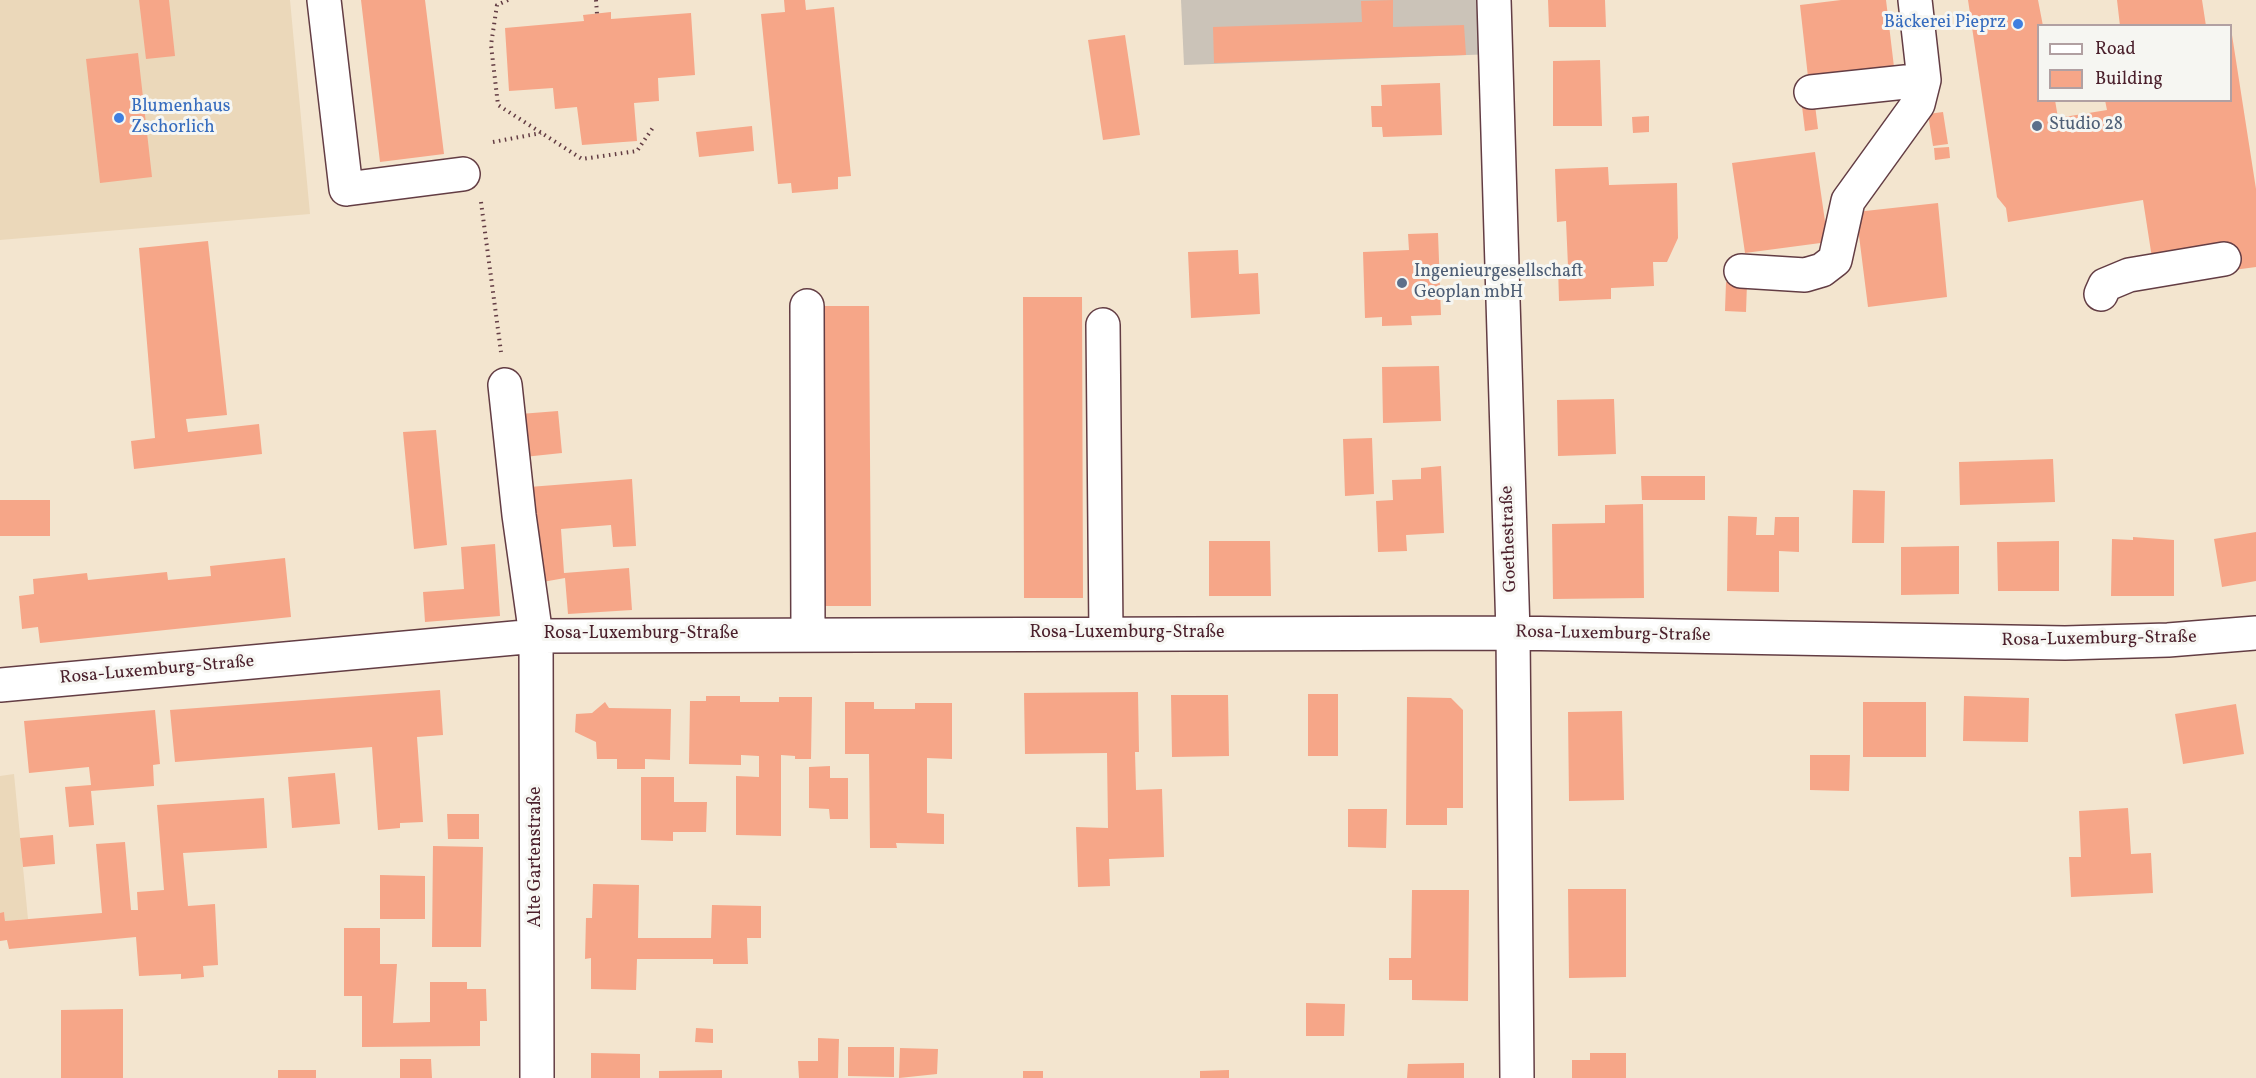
<!DOCTYPE html>
<html>
<head>
<meta charset="utf-8">
<style>
  body { margin:0 }
  #map { position:relative; width:2256px; height:1078px; overflow:hidden; background:#f3e5cf; font-family:Vollkorn,serif }
  canvas { display:block }
  .legend { position:absolute; left:2037px; top:24px; width:195px; height:78px; box-sizing:border-box; background:#f6f6f2; border:2px solid #b1a0a2; margin:0; padding:8px 10px; list-style:none; font-size:18px; color:#4a1f2b }
  .legend li { display:flex; align-items:center; gap:12px; height:30px }
  .legend b { width:30px; border:2px solid #b1a0a2 }
</style>
</head>
<body>
<div id="map">
<canvas width="2256" height="1078"></canvas>
<ul class="legend">
<li><b style="height:8px;background:#fff"></b>Road</li>
<li><b style="height:16px;background:#f6a688"></b>Building</li>
</ul>
</div>
<script>
const g = document.querySelector('canvas').getContext('2d');
g.lineJoin = 'round';
function fillPath(path, color) {
  g.fillStyle = color;
  g.fill(path, 'evenodd');
}
function toPath(rows) {
  const path = new Path2D();
  for (const r of rows) {
    path.moveTo(r[0], r[1]);
    for (let i = 2; i < r.length; i += 2) path.lineTo(r[i], r[i + 1]);
  }
  return path;
}
function strokePath(path, color, width, dash) {
  g.strokeStyle = color;
  g.lineWidth = width;
  g.lineCap = dash ? 'butt' : 'round';
  g.setLineDash(dash || []);
  g.stroke(path);
}
function drawText(font, color, halo, rows, align = 'center') {
  g.font = font + ' Vollkorn,serif';
  g.lineWidth = 6;
  g.setLineDash([]);
  g.textBaseline = 'middle';
  g.strokeStyle = halo;
  g.fillStyle = color;
  for (const [text, x, y, turn = 0] of rows) {
    g.save();
    g.translate(x, y);
    g.rotate((+turn || 0) * Math.PI / 180);
    g.textAlign = isNaN(turn) ? turn : align;
    if (halo) g.strokeText(text, 0, 0);
    g.fillText(text, 0, 0);
    g.restore();
  }
}
const built = toPath([
  [0,0,290,0,310,214,0,240],
  [14,774,28,919,5,921,4,913,0,913,0,776]
]);
const industrial = toPath([
  [1181,0,1494,0,1496,54,1184,65]
]);
const building = toPath([
  [139,0,169,0,175,56,146,59],
  [361,0,425,0,444,154,380,162],
  [784,0,805,0,806,10,834,7,851,176,838,177,838,189,792,193,791,183,778,184,761,14,785,12],
  [1393,0,1393,27,1464,25,1466,55,1214,63,1213,27,1362,22,1361,1],
  [1548,0,1605,0,1606,27,1549,27],
  [1841,0,1886,0,1894,67,1808,77,1800,5],
  [1968,0,2038,0,2043,26,2038,26,2038,100,2055,100,2058,118,2107,110,2105,100,2230,100,2232,35,2256,189,2256,267,2226,271,2152,258,2143,200,2008,222,2006,208,1997,197],
  [2117,0,2202,0,2206,26,2120,26],
  [611,12,611,19,691,13,695,75,658,78,659,101,634,103,637,141,582,145,577,107,555,109,553,88,509,91,505,28,584,21,583,15],
  [1125,35,1140,135,1103,140,1088,40],
  [138,53,152,177,100,183,86,59],
  [1600,60,1602,126,1553,126,1553,61],
  [1440,83,1442,135,1383,137,1382,127,1372,127,1371,106,1382,106,1381,85],
  [1814,97,1818,129,1805,131,1801,98],
  [1943,112,1948,144,1933,146,1928,114],
  [1649,116,1649,132,1633,133,1632,117],
  [752,126,754,151,699,157,696,132],
  [1949,147,1950,158,1935,160,1934,148],
  [1815,152,1828,242,1745,253,1732,163],
  [1608,167,1609,185,1677,183,1678,238,1667,262,1653,262,1654,286,1611,288,1611,299,1559,301,1558,266,1568,266,1566,221,1557,222,1555,169],
  [1938,203,1947,297,1868,307,1856,212],
  [1438,233,1441,315,1411,316,1412,325,1382,326,1382,317,1365,318,1363,252,1409,250,1408,234],
  [208,241,227,415,186,419,188,432,259,424,262,454,134,469,131,441,155,438,139,248],
  [1238,250,1239,274,1258,273,1260,314,1191,318,1188,252],
  [1726,282,1747,283,1746,312,1725,311],
  [1023,297,1082,297,1083,598,1024,598],
  [811,306,869,306,871,606,812,606],
  [1439,366,1441,421,1383,423,1382,367],
  [1614,399,1616,454,1558,456,1557,400],
  [558,411,562,453,524,457,520,414],
  [436,430,447,545,414,549,403,432],
  [1372,438,1374,494,1345,496,1343,439],
  [2053,459,2055,502,1960,505,1959,462],
  [1441,466,1444,533,1406,535,1407,551,1378,552,1376,501,1393,500,1392,480,1421,479,1421,468],
  [1641,476,1705,476,1705,500,1642,500],
  [632,479,636,546,613,547,611,525,561,529,564,573,629,568,632,610,568,614,565,578,537,583,529,487],
  [1853,490,1885,491,1884,543,1852,543],
  [0,500,50,500,50,536,0,536],
  [1643,504,1644,598,1553,599,1552,524,1605,523,1605,505],
  [1728,516,1757,517,1756,535,1774,535,1775,517,1799,517,1799,552,1779,551,1779,592,1727,591],
  [2256,532,2256,581,2222,587,2214,539],
  [2133,537,2174,540,2174,596,2111,596,2112,539,2133,540],
  [1209,541,1270,541,1271,596,1209,596],
  [2059,541,2059,591,1998,591,1997,542],
  [495,544,500,616,425,622,423,592,464,589,461,547],
  [1959,546,1959,594,1901,595,1901,547],
  [285,558,291,617,40,643,38,627,22,629,19,596,34,594,33,579,87,573,88,580,167,572,168,580,211,576,210,566],
  [440,690,443,735,417,737,423,822,400,823,400,828,378,830,372,747,175,762,170,710],
  [1138,692,1139,752,1135,752,1136,790,1162,789,1164,857,1109,859,1110,886,1078,887,1076,827,1108,828,1107,753,1025,754,1024,693],
  [1308,694,1338,694,1338,756,1308,756],
  [1171,695,1228,695,1229,756,1172,757],
  [706,696,740,696,740,702,779,702,779,697,812,697,811,759,795,759,795,756,781,755,781,836,736,835,736,776,759,777,759,756,741,755,741,765,689,764,690,701,706,701],
  [1964,696,2029,698,2028,742,1963,741],
  [1407,697,1451,698,1463,710,1463,808,1447,808,1447,825,1406,825],
  [605,702,609,708,671,709,670,760,645,759,645,769,617,769,617,759,597,759,596,742,575,732,576,714,592,713],
  [845,702,874,702,874,709,915,709,915,703,952,703,952,759,927,758,927,813,944,814,944,844,896,843,897,848,870,848,869,754,845,754],
  [1863,702,1926,702,1926,757,1863,757],
  [2236,704,2244,754,2183,764,2175,714],
  [155,710,160,764,153,765,154,786,91,791,94,825,69,827,65,787,91,785,89,767,29,773,24,721],
  [1622,711,1624,800,1569,801,1568,712],
  [1810,755,1850,755,1849,791,1810,790],
  [830,766,830,778,848,778,848,819,830,819,829,809,809,808,809,767],
  [335,773,340,824,292,828,288,777],
  [641,777,674,777,674,802,707,802,706,832,673,832,673,841,641,840],
  [264,798,267,848,183,853,188,906,215,904,218,965,203,966,204,977,181,979,181,974,139,976,136,937,9,949,7,940,0,941,0,913,4,912,5,921,102,913,96,844,125,842,131,910,138,910,137,892,164,890,157,805],
  [2128,808,2131,854,2151,853,2153,893,2071,897,2069,857,2081,857,2079,811],
  [1348,809,1387,809,1386,848,1348,847],
  [447,814,479,814,479,839,448,839],
  [53,835,55,864,23,867,20,838],
  [433,846,483,847,481,947,432,947],
  [380,875,425,876,425,919,380,919],
  [593,884,639,885,638,938,711,938,712,905,761,906,761,938,747,938,748,964,713,964,713,959,637,959,636,990,591,989,591,958,585,959,586,918,592,918],
  [1568,889,1626,889,1626,977,1569,978],
  [1412,890,1469,890,1468,1001,1412,1000,1412,980,1389,980,1389,958,1411,958],
  [344,928,380,928,380,964,397,964,393,1023,430,1022,430,982,467,982,467,989,486,989,487,1021,480,1021,480,1046,362,1047,362,996,344,996],
  [1306,1003,1345,1004,1344,1036,1306,1036],
  [123,1009,123,1078,61,1078,61,1010],
  [696,1028,713,1029,713,1043,695,1042],
  [818,1038,839,1039,838,1078,799,1078,798,1061,818,1061],
  [848,1047,894,1047,894,1077,848,1076],
  [900,1048,938,1049,937,1074,899,1078],
  [591,1053,640,1054,640,1078,591,1078],
  [1590,1053,1626,1053,1626,1078,1572,1078,1572,1060,1590,1060],
  [400,1059,431,1059,432,1078,400,1078],
  [1464,1063,1464,1078,1407,1078,1408,1064],
  [278,1070,316,1070,316,1078,278,1078],
  [722,1070,722,1078,659,1078,659,1071],
  [1229,1070,1229,1078,1200,1078,1200,1071],
  [1023,1071,1043,1071,1043,1078,1023,1078]
]);
const path = toPath([
  [508,0,497,5,491,45,498,105,582,159,637,151,654,126],
  [596,0,597,14],
  [493,142,541,133],
  [481,202,501,352]
]);
const minor = toPath([
  [324,0,346,189,463,174],
  [1494,0,1513,633,1517,1078],
  [1811,92,1924,80],
  [1741,271,1805,275,1822,270,1835,260,1848,201,1918,104,1924,80,1915,0],
  [2101,294,2105,285,2129,275,2224,259],
  [807,306,808,635],
  [1103,325,1106,634],
  [505,385,519,515,536,636,537,1078],
  [0,685,536,636,1513,633,2065,643,2168,640,2256,633]
]);
const markers = [
  [2018,24,6,"#3f7fe0"],
  [119,118,6,"#3f7fe0"],
  [2037,126,6,"#5c6f8a"],
  [1402,283,6,"#5c6f8a"]
];
const shopNames = [
  ["Bäckerei Pieprz",2006,24],
  ["Blumenhaus",131,108,"left"],
  ["Zschorlich",131,129,"left"]
];
const serviceNames = [
  ["Studio 28",2049,126],
  ["Ingenieurgesellschaft",1414,273],
  ["Geoplan mbH",1414,294]
];
const streetNames = [
  ["Goethestraße",1510,539,-92],
  ["Rosa-Luxemburg-Straße",1127,634],
  ["Rosa-Luxemburg-Straße",641,635],
  ["Rosa-Luxemburg-Straße",1613,635,1],
  ["Rosa-Luxemburg-Straße",2099,640,-1],
  ["Rosa-Luxemburg-Straße",157,671,-5],
  ["Alte Gartenstraße",537,857,-90]
];
fillPath(built, '#ebd8ba');
fillPath(industrial, '#cbc3b8');
fillPath(building, '#f6a688');
strokePath(minor, '#633d44', 36);
strokePath(path, '#633d44', 4, [1.5, 4.5]);
strokePath(minor, '#fff', 33);
for (const [x, y, r, color] of markers) {
  const dot = new Path2D();
  dot.arc(x, y, r, 0, 2 * Math.PI);
  g.fillStyle = color;
  g.fill(dot);
  strokePath(dot, '#f6f6f2', 2);
}
drawText('18px', '#366cbe', '#f6f6f2', shopNames, 'right');
drawText('18px', '#4e5e75', '#f6f6f2', serviceNames, 'left');
drawText('18px', '#4a1f2b', '#f6f6f2', streetNames);
</script>
</body>
</html>
